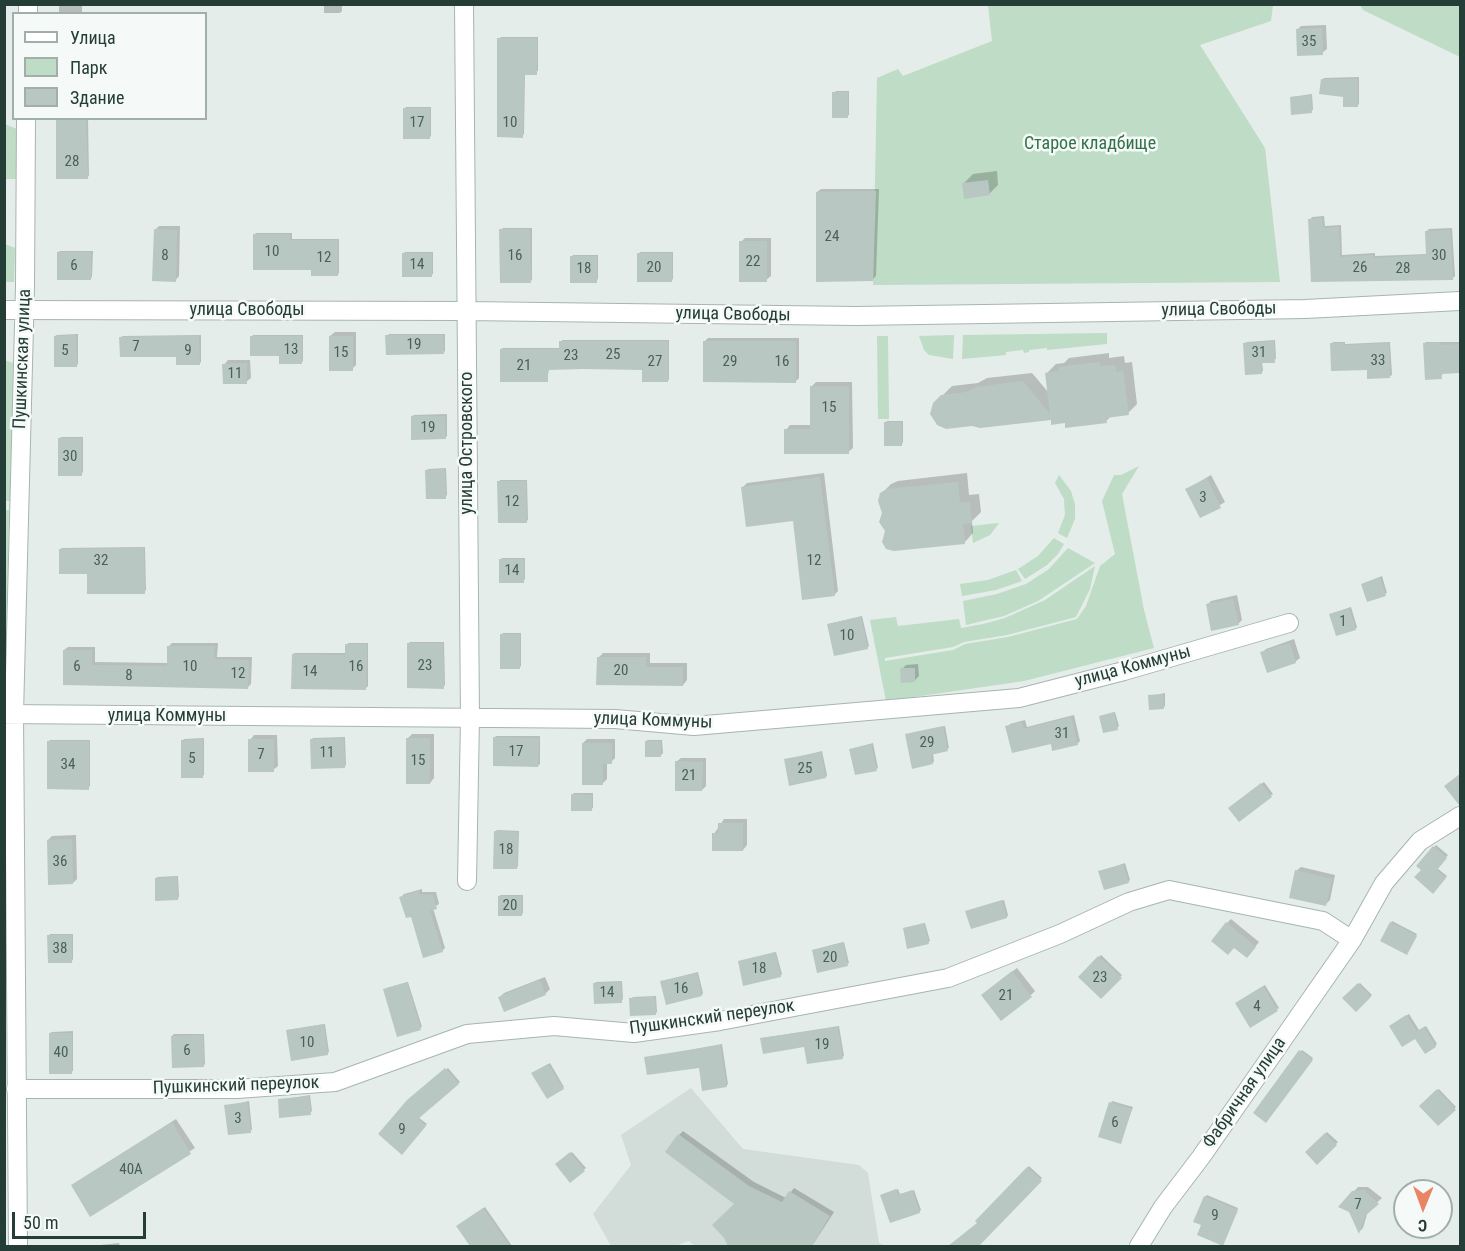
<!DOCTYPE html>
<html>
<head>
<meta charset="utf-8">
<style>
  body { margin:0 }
  #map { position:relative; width:1465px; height:1251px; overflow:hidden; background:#e4ede9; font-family:"Roboto Condensed",sans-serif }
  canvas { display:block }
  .frame { position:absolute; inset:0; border:6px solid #243d36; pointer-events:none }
  .legend { position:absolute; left:12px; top:12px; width:195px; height:108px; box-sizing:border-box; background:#f5f9f7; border:2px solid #a1aeaa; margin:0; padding:8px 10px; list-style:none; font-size:18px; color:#243d36 }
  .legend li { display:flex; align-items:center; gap:12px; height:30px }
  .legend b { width:30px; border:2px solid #a1aeaa }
  .north { position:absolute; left:1393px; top:1179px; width:60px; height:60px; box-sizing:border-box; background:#f5f9f7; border:2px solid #a1aeaa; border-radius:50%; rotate:181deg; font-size:16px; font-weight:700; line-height:24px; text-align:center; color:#243d36 }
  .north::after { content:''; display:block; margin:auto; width:21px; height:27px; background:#e98565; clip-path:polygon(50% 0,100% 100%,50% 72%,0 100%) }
  .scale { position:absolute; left:12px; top:1212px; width:134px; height:27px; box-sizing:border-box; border:3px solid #243d36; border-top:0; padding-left:8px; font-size:18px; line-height:21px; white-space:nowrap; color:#243d36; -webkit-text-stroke:4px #f5f9f7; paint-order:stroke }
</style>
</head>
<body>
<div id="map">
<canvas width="1465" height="1251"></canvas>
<div class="frame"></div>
<ul class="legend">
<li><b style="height:8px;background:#fff"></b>Улица</li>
<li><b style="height:16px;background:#bedcc6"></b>Парк</li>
<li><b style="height:16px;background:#b9c7c2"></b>Здание</li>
</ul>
<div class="north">С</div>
<div class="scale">50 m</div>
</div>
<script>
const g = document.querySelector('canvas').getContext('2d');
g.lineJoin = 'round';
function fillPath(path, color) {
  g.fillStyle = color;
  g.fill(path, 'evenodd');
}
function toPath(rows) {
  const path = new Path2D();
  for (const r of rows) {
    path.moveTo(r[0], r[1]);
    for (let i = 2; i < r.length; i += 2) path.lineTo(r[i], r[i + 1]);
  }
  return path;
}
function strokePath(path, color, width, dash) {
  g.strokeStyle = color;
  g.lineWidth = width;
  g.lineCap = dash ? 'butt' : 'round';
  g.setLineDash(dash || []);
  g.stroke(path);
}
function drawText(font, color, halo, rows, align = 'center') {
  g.font = font + ' "Roboto Condensed",sans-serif';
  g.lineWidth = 5;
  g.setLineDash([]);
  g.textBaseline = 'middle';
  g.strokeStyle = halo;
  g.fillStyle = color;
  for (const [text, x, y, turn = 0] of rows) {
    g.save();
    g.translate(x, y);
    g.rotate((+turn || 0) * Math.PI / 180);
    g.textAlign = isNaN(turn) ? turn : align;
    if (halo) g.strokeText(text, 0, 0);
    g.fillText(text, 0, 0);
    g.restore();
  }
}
const built = toPath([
  [691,1088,743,1149,859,1165,868,1173,879,1243,886,1246,695,1246,689,1241,675,1246,611,1246,593,1214,631,1165,621,1135]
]);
const green = toPath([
  [988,5,1273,5,1271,21,1200,45,1265,148,1280,282,873,285,877,78,898,69,903,76,992,41],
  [1360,5,1460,5,1460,57,1363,10],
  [5,124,17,129,16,179,5,179],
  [5,244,15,248,14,282,5,282],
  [1107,333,1107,344,1047,350,1047,348,1029,350,1029,352,1024,353,1023,350,1006,352,1006,355,962,359,963,335],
  [954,335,953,359,929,355,924,350,919,336],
  [877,336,888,336,889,419,878,419],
  [4,360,13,363,10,501,4,501],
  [1139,466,1122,494,1144,610,1154,648,1024,681,886,701,870,620,896,617,898,626,959,619,961,628,983,624,1005,618,1045,600,1095,566,1090,589,1076,617,1007,635,964,642,953,647,885,658,885,661,953,650,965,644,1008,637,1077,619,1086,606,1100,566,1115,554,1102,501,1114,475,1121,475],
  [1059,475,1071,491,1075,504,1075,519,1067,538,1058,533,1065,515,1064,499,1055,483],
  [5,510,9,510,5,699,4,510],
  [999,523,990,535,973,543,971,526],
  [1054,538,1064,544,1058,554,1047,565,1025,579,1018,569,1038,556],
  [1068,548,1095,563,1038,601,1004,616,966,625,963,601,997,594,1026,584,1049,569],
  [1016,570,1022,581,996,590,962,596,960,584,988,580]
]);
const shadow = toPath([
  [59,4,82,4,82,14,59,14],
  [324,4,342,4,342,11,340,13,324,13],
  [1326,25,1327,49,1322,53,1297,30,1301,26],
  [501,37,538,37,538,71,525,73,524,134,522,136,499,39],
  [1359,77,1359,104,1358,105,1322,80,1324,78],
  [836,91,849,91,849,115,847,116,834,93],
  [1312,94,1313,109,1312,111,1291,97],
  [406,107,431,107,431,136,429,138,405,108],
  [58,118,88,118,89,176,87,177],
  [997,171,998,185,989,194,963,184,973,174],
  [821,189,879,189,876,276,872,280,817,192],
  [1324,216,1325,226,1341,225,1342,255,1375,253,1375,256,1427,254,1426,232,1429,229,1452,228,1455,276,1452,279,1313,280,1310,220,1312,217],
  [159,226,180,226,179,276,175,281,155,230],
  [503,228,532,228,532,280,530,281,501,230],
  [256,233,292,233,292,239,339,239,339,273,337,275,312,269,254,235],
  [745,238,771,238,771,276,766,280,741,242],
  [60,251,93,251,92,277,91,278,58,252],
  [405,252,433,252,433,274,431,275,403,254],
  [640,252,673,252,673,279,671,281,639,254],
  [573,255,598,255,598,279,596,281,572,257],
  [335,332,356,332,356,365,352,369,330,336],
  [78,334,78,364,76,366,55,336,57,335],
  [389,334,445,334,445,351,443,353,387,336],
  [201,335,201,362,199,364,121,337,123,336],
  [253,335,303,335,303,361,302,362,281,354,252,337],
  [708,338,799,338,799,378,796,381,704,342],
  [562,340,669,340,669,379,668,381,644,368,549,369,547,381,501,349,503,348,560,348],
  [1275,340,1276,359,1262,362,1263,371,1261,373,1245,343,1247,342],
  [1333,342,1345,342,1345,344,1390,342,1392,375,1390,376,1368,368,1332,344],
  [1426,342,1460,342,1460,372,1443,373,1441,377,1424,344],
  [1109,353,1109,358,1124,356,1125,363,1132,362,1137,404,1128,413,1112,415,1106,421,1066,422,942,396,952,386,978,383,987,378,1032,373,1049,393,1047,373,1056,364,1064,363,1069,358],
  [228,360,250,360,251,378,246,382,224,365],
  [816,382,852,382,853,448,848,452,786,430,790,425,811,425,811,387],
  [447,414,447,436,445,438,412,416,414,415],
  [887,421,903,421,903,442,902,444,885,423],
  [61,437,83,437,83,472,81,474,59,439],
  [446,468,447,495,445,497,427,470,428,469],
  [824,473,838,591,834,595,794,519,743,487,747,483],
  [967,473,969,495,979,494,981,512,972,521,973,533,964,543,887,531,881,494,891,484,898,481],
  [1211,475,1225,502,1201,516,1187,489],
  [500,480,527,480,528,520,526,521,499,482],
  [145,547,146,590,144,592,89,572,60,550,62,548],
  [502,558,525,558,525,579,523,581,501,560],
  [1382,576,1387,593,1368,601,1362,584],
  [1237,595,1242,620,1238,624,1207,605,1211,601],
  [1351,607,1357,627,1356,629,1333,613],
  [862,616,869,646,867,648,828,624],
  [503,633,521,633,521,666,519,668,501,635],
  [1294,639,1300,658,1295,662,1262,653,1266,649],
  [410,642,444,642,445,685,443,687,408,644],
  [172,643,218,643,217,657,252,657,251,684,248,687,64,683,64,650,68,647,95,647,95,662,168,663,168,647],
  [348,643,368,643,368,686,366,688,293,654,295,653,346,653],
  [603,653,650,653,650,663,687,663,687,680,683,685,598,658],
  [918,664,919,676,914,681,902,669,906,665],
  [1165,693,1165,706,1163,708,1150,696],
  [1115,712,1119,726,1117,728,1101,717],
  [1074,715,1080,741,1077,744,1052,742,1007,727,1010,724,1025,720,1027,727],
  [945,726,949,748,933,753,934,761,933,763,907,735],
  [412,734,434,734,434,778,430,783,407,739],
  [254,735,277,735,278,766,273,770,250,740],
  [496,736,540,736,540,764,538,766,494,738],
  [345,737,346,765,344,767,312,739,313,738],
  [204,738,204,775,202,776,183,740,184,739],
  [587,739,615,739,615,758,611,762,607,762,607,779,603,783,583,743],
  [50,740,90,740,90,786,88,788,48,742],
  [648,740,662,740,663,753,661,755,646,741],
  [873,743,878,768,876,769,851,749],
  [822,751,827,775,826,777,786,760],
  [681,758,706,758,706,786,702,790,676,762],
  [1264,782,1273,794,1239,820,1232,806],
  [574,793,593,793,593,808,591,809,572,795],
  [724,819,747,819,747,845,743,850,714,834],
  [497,830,519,831,518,866,517,868,495,832],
  [76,835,77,879,73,883,48,840,52,836],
  [1436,845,1448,855,1437,868,1447,876,1433,892,1423,870,1418,866],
  [1125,863,1130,880,1128,882,1100,872],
  [1301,867,1335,875,1330,900,1325,905,1296,871],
  [178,876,179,897,177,899,156,878,158,877],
  [422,889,422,892,436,892,439,904,433,908,445,948,442,951,412,915,401,897,404,894],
  [501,895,523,895,523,913,521,915,499,896],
  [1004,900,1008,915,1007,917,967,912],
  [1231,919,1259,942,1251,952,1227,923],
  [1392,921,1417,934,1408,952,1391,923],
  [925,923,930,941,928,942,904,929],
  [50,934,73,934,73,959,72,961,49,936],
  [844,942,849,963,847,964,813,950],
  [776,952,782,974,780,976,740,962],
  [1101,955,1122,975,1101,997,1080,977],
  [1017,968,1035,991,1031,995,987,991],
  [698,972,703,993,702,995,662,981],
  [545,977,550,989,545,994,500,997,504,993],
  [622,981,623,999,621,1001,594,984,596,982],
  [408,982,422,1027,420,1028,387,988],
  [1360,983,1372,995,1356,1010,1344,998],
  [1265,985,1279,1008,1250,1026,1238,1002],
  [656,996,657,1012,655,1014,631,999,633,997],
  [1409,1014,1419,1030,1426,1026,1437,1044,1435,1046,1425,1052,1416,1037,1393,1024],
  [325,1024,329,1052,327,1054,288,1030],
  [839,1026,844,1056,842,1057,806,1046,762,1038],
  [73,1031,73,1071,71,1072,50,1033,52,1032],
  [174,1034,204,1034,205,1064,203,1066,172,1036],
  [722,1044,728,1084,726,1086,700,1067,646,1058],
  [1302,1050,1313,1058,1267,1120,1301,1051],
  [550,1063,564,1087,563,1088,535,1072],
  [448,1068,460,1082,418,1117,427,1124,402,1153,408,1101],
  [1439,1089,1456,1107,1439,1124,1421,1106],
  [310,1095,312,1111,310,1113,279,1100],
  [249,1101,252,1129,251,1131,226,1106],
  [1112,1101,1133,1107,1120,1143,1111,1103],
  [176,1119,195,1148,91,1215,72,1185],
  [683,1131,754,1182,786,1198,794,1188,834,1212,812,1246,730,1246,725,1237,736,1204,679,1135],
  [1327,1132,1338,1142,1317,1163,1307,1152],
  [572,1152,586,1168,571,1181,557,1164],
  [1029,1166,1042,1178,978,1246,949,1246,979,1223,977,1221],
  [1358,1187,1368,1187,1382,1198,1368,1211,1363,1228,1360,1231,1350,1211,1340,1206],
  [898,1189,900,1194,914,1190,921,1210,919,1212,882,1195],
  [1207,1195,1238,1208,1223,1244,1197,1234,1206,1226,1205,1197],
  [485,1207,512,1246,472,1246,458,1226],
  [119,1243,120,1246,91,1246]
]);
const building = toPath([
  [1322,28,1323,55,1297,56,1296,29],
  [497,38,537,38,537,75,524,75,523,138,497,137],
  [1321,79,1358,79,1358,107,1343,107,1343,97,1319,94],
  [832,92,848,92,848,118,832,118],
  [1311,95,1312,113,1291,115,1290,97],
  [403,108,430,108,430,139,403,139],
  [56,118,86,118,88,179,56,179],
  [988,180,990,195,964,199,962,183],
  [876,191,873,281,816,282,816,192],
  [1322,218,1323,228,1339,227,1340,257,1373,255,1373,258,1426,255,1425,231,1450,230,1453,280,1311,282,1308,219],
  [154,229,177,230,176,282,152,281],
  [499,229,530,229,531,283,500,283],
  [253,234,290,234,290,240,338,240,338,276,311,276,311,270,253,270],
  [739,241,767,241,767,282,739,282],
  [57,252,91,252,91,280,57,280],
  [402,253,432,253,432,277,402,277],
  [637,253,672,253,672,282,637,282],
  [570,256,597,256,597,283,570,283],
  [76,335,77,367,54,367,54,336],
  [385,335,443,335,444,354,386,355],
  [152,336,199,336,200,365,176,365,176,357,120,357,119,337],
  [250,336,302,336,302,364,279,364,279,356,250,356],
  [329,336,353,336,353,371,329,371],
  [559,341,668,341,668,382,642,382,642,370,583,369,548,370,548,382,500,382,500,349,559,349],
  [703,341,796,341,796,383,703,382],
  [1274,341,1275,363,1261,363,1262,374,1245,375,1243,343],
  [1440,342,1440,345,1461,344,1461,373,1441,374,1442,379,1425,380,1423,343],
  [1330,343,1344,343,1344,345,1389,343,1390,378,1367,379,1367,370,1331,371],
  [1100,362,1100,366,1115,365,1116,372,1123,371,1129,415,1106,418,1107,423,1065,428,1065,423,1051,425,1051,420,980,428,972,426,946,429,937,425,930,414,933,403,941,395,967,392,976,387,1023,381,1050,414,1045,373,1059,371,1058,367],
  [247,363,247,384,223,384,222,364],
  [810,386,849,386,849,454,784,454,784,429,810,429],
  [411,416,445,416,446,439,411,440],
  [884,422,902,422,902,446,884,446],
  [58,438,82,438,82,476,58,476],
  [445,469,446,499,426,499,425,470],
  [820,477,835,596,802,600,793,521,746,527,741,487],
  [1207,478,1221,508,1200,518,1185,489],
  [497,481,526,481,527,523,498,523],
  [958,482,960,503,970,502,971,512,972,523,963,524,965,544,894,551,886,549,882,542,885,531,879,522,882,513,878,501,880,493,887,489],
  [144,548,145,594,87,594,87,574,59,574,59,549],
  [499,559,524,559,524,583,499,583],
  [1380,577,1386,596,1367,602,1361,584],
  [1233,599,1239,625,1211,631,1206,604],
  [1349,608,1356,630,1336,636,1329,614],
  [861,617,868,649,834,656,827,624],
  [500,634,520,634,520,669,500,669],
  [407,643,443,643,444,689,407,688],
  [1290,643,1296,663,1267,673,1260,652],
  [345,644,367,644,366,690,291,689,292,654,345,655],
  [167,646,215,646,214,659,249,660,248,689,63,685,63,650,92,650,92,665,167,666],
  [597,657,646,657,646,667,683,667,683,686,596,685],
  [900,668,915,668,915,682,901,683],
  [1163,694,1164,709,1149,710,1148,695],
  [1114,712,1118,730,1103,733,1099,716],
  [1071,717,1078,745,1052,751,1051,744,1012,753,1005,726,1022,722,1024,729],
  [943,726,948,751,931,755,933,764,912,769,905,734],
  [493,737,539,738,538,767,493,766],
  [344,738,345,768,311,769,310,739],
  [406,738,430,738,430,784,406,784],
  [203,739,203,778,181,778,181,740],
  [248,739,274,739,274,772,248,772],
  [47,741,89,741,89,790,47,789],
  [645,741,661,741,661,757,645,757],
  [582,743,612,743,612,764,603,764,603,785,582,785],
  [871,744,877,771,855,775,849,749],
  [821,752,826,778,789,786,784,759],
  [675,761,703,762,702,791,675,791],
  [1461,773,1461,805,1459,805,1444,786],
  [1261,783,1272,797,1239,822,1228,808],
  [571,794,592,795,592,811,571,811],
  [718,823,743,823,743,851,712,851,712,833,718,833],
  [494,831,518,832,517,869,493,869],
  [72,839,73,884,48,885,47,840],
  [1433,846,1447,858,1437,870,1446,878,1433,894,1414,877,1421,870,1416,866],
  [1123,864,1129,883,1104,890,1098,871],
  [1295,870,1332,879,1326,906,1289,898],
  [177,877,178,900,155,901,155,878],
  [419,891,419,894,433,895,437,909,430,911,443,952,423,958,411,917,406,918,399,897],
  [498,896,522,896,522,916,498,916],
  [1002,900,1007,918,971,929,965,911],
  [1226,922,1256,947,1247,958,1234,948,1228,955,1211,941],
  [1390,922,1417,936,1407,955,1380,941],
  [924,923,929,944,907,949,903,928],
  [47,935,72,935,72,963,48,963],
  [843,942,848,966,817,973,812,950],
  [775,952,781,977,743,986,738,961],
  [1098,956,1122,978,1101,999,1078,977],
  [1012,971,1032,997,1001,1021,981,995],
  [697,973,702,996,666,1005,660,981],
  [540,980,546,995,504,1012,498,997],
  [407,982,421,1030,397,1037,383,989],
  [621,982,622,1003,594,1004,593,983],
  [1358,983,1371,997,1356,1012,1342,998],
  [1263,986,1278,1011,1250,1028,1235,1003],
  [655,997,656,1015,630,1016,629,998],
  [1406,1015,1417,1031,1424,1027,1436,1047,1425,1054,1415,1039,1402,1047,1389,1026],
  [324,1024,328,1055,291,1061,286,1030],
  [838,1027,843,1059,807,1064,804,1047,763,1054,760,1038],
  [49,1033,72,1033,72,1074,49,1074],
  [203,1035,204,1067,172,1068,171,1036],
  [720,1045,727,1087,702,1091,699,1068,647,1075,644,1057],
  [1299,1050,1313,1060,1266,1123,1253,1113],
  [548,1064,564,1089,547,1099,531,1073],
  [445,1068,459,1084,418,1119,426,1126,402,1155,378,1134,407,1100],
  [1437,1089,1456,1110,1438,1126,1419,1106],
  [309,1096,311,1115,279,1118,278,1099],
  [247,1102,251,1133,228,1135,224,1105],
  [1109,1102,1132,1109,1121,1144,1098,1137],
  [172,1122,191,1154,90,1217,71,1185],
  [1325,1133,1337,1145,1317,1165,1305,1152],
  [678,1134,749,1186,782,1202,789,1191,830,1216,812,1246,728,1246,724,1238,712,1225,734,1204,665,1152],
  [570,1152,585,1171,570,1183,555,1164],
  [1027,1167,1042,1181,979,1246,948,1246,977,1223,975,1221],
  [896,1189,898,1195,912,1190,920,1213,890,1223,880,1195],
  [1364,1190,1379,1204,1365,1216,1359,1234,1349,1212,1338,1207,1352,1191],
  [1204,1196,1238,1210,1223,1246,1197,1235,1201,1225,1193,1222],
  [483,1208,510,1246,470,1246,456,1226]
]);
const minor = toPath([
  [464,4,470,718,467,881],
  [28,14,28,4],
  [4,310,466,311,856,316,1305,309,1460,301],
  [4,714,615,719,694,726,1019,698,1124,671,1289,623],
  [16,1089,237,1089,335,1082,467,1034,554,1026,634,1033,720,1021,948,978,1060,934,1129,902,1169,890,1323,921,1352,940],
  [18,1246,14,714,25,286,26,118],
  [1139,1246,1163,1207,1201,1157,1352,940,1384,883,1420,841,1460,816]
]);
const numberNames = [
  ["35",1309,42],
  ["17",417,123],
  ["10",510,123],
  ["28",72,162],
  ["24",832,237],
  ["10",272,252],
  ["8",165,256],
  ["16",515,256],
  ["30",1439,256],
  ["12",324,258],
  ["22",753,262],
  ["14",417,265],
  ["6",74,266],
  ["20",654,268],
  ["26",1360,268],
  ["18",584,269],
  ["28",1403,269],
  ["19",414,345],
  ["7",136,347],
  ["13",291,350],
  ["5",65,351],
  ["9",188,351],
  ["15",341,353],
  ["31",1259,353],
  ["25",613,355],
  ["23",571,356],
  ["33",1378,361],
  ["27",655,362],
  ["29",730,362],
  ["16",782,362],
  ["21",524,366],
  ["11",235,374],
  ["15",829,408],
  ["19",428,428],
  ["30",70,457],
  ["3",1203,498],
  ["12",512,502],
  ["32",101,561],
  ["12",814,561],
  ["14",512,571],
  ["1",1343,622],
  ["10",847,636],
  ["23",425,666],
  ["6",77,667],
  ["10",190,667],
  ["16",356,667],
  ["20",621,671],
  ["14",310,672],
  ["12",238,674],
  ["8",129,676],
  ["31",1062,734],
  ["29",927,743],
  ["17",516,752],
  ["11",327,753],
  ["7",261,755],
  ["5",192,759],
  ["15",418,761],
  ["34",68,765],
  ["25",805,769],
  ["21",689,776],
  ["18",506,850],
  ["36",60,862],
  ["20",510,906],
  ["38",60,949],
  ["20",830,958],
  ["18",759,969],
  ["23",1100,978],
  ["16",681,989],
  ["14",607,993],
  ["21",1006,996],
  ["4",1257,1007],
  ["10",307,1043],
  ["19",822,1045],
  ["6",187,1051],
  ["40",61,1053],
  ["3",238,1119],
  ["6",1115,1123],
  ["9",402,1130],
  ["40А",131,1170],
  ["7",1358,1205],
  ["9",1215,1216]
];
const parkNames = [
  ["Старое кладбище",1090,144]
];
const streetNames = [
  ["улица Свободы",247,310],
  ["улица Свободы",1219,310,-1],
  ["улица Свободы",733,315,1],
  ["Пушкинская улица",23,359,-88],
  ["улица Островского",467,443,-90],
  ["улица Коммуны",1133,667,-15],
  ["улица Коммуны",167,716],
  ["улица Коммуны",653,721,2],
  ["Пушкинский переулок",712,1018,-8],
  ["Пушкинский переулок",236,1086,-2],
  ["Фабричная улица",1245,1093,-55]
];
fillPath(built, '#d2dcd8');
fillPath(green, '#bedcc6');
fillPath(shadow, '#0003');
fillPath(building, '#b9c7c2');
strokePath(minor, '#a7b5b0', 20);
strokePath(minor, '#fff', 18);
drawText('15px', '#496059', null, numberNames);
drawText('18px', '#31724a', '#f5f9f7', parkNames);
drawText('18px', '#243d36', '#f5f9f7', streetNames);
</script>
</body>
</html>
